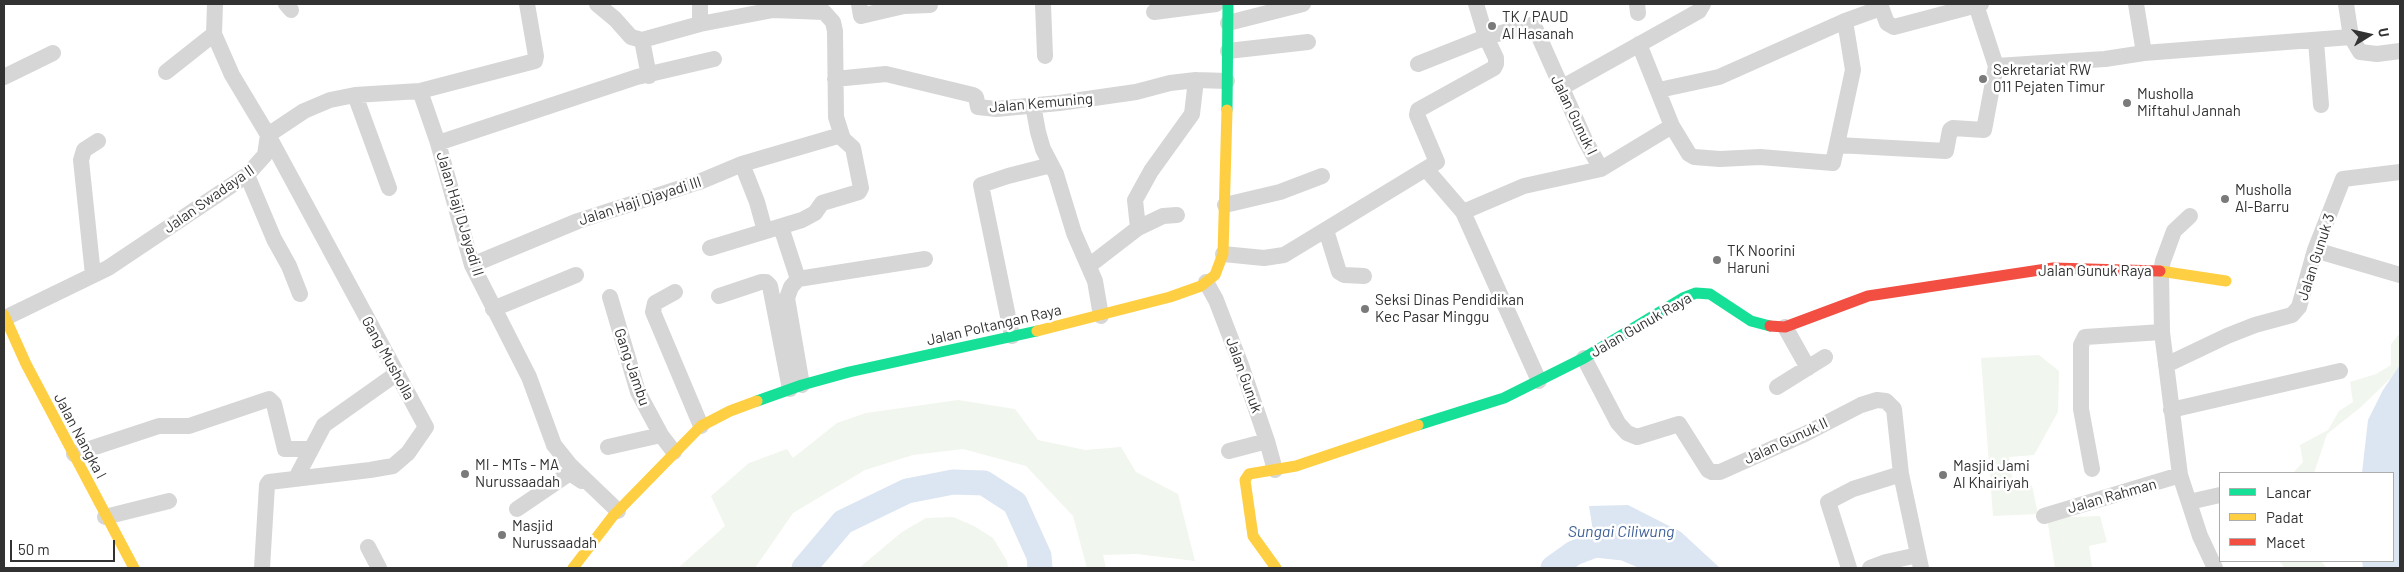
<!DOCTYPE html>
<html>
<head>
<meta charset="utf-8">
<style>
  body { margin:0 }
  #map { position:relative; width:2404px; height:572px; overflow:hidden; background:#fff; font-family:Barlow,sans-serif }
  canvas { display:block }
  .frame { position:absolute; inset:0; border:5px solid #323232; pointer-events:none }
  .legend { position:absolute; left:2219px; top:472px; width:175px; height:90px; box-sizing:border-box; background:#fff; border:1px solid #adadad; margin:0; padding:6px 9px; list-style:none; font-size:15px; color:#323232 }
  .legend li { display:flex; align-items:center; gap:10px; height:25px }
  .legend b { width:25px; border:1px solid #adadad }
  .north { position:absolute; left:2344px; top:10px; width:50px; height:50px; -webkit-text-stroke:4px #fff; paint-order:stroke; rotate:80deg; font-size:14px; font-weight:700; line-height:20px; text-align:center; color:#323232 }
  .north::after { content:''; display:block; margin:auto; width:18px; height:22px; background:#323232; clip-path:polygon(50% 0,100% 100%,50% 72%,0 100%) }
  .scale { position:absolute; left:10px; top:540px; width:105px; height:22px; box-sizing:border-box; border:2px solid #323232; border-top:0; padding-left:6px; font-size:15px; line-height:18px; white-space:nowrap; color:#323232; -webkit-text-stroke:4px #fff; paint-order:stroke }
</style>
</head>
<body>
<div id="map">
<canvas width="2404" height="572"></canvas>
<div class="frame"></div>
<ul class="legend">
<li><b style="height:6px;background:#16e098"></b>Lancar</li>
<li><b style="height:6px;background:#ffcf43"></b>Padat</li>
<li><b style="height:6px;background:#f24e42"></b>Macet</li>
</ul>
<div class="north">U</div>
<div class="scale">50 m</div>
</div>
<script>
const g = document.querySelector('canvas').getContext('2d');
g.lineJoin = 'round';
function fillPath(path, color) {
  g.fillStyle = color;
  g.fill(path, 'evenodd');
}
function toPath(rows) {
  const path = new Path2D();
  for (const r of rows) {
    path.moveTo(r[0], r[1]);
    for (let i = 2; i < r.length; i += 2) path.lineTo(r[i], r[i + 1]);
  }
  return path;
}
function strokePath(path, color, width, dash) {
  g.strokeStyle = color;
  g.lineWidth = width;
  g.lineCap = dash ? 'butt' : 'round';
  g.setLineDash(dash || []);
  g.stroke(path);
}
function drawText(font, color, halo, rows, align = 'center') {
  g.font = font + ' Barlow,sans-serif';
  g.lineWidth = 5;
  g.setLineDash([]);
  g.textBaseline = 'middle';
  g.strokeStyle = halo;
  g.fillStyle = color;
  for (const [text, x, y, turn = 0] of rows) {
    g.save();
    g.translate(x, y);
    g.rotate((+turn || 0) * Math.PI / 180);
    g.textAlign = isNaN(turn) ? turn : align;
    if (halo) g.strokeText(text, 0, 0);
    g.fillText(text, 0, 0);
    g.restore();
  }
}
const green = toPath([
  [2400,333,2399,370,2361,407,2327,434,2314,473,2293,473,2303,462,2300,445,2328,430,2339,411,2353,402,2350,382,2376,374,2391,365,2391,344],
  [2039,355,2059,371,2058,412,2034,455,2009,457,2014,487,2032,486,2038,514,1993,516,1981,358],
  [958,400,1015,409,1038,440,1085,450,1121,447,1136,472,1178,494,1195,561,1137,554,1103,555,1106,568,1087,568,1073,516,1026,466,963,449,913,455,865,470,793,513,755,568,678,568,725,526,711,496,749,463,787,449,793,458,837,423,866,413],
  [2100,516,2107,542,2089,546,2092,568,2055,568,2047,518],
  [953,517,974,526,993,538,1007,561,1008,568,859,568,902,532,926,518],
  [2279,561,2321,561,2327,568,2285,568]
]);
const water = toPath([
  [2400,365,2400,568,2363,568,2362,561,2393,561,2393,473,2362,473,2368,420,2383,390],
  [1628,505,1681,532,1720,568,1649,568,1620,558,1597,556,1589,506]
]);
const river = toPath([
  [804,568,843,522,907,491,953,482,984,483,1015,503,1039,556,1040,568],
  [1553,568,1574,553,1595,545,1624,548,1650,559,1661,568]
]);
const street = toPath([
  [286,4,291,10],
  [597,4,615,19,631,37,642,40],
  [700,4,700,24],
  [859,4,861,16,904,6,930,5],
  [1043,4,1045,56],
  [1637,4,1638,13],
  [1880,4,1887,23,1894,27,1981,4],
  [2136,4,2144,53],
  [2346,4,2351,37],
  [1976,5,1996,66,2105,59,2144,53,2351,37,2360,52,2377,54,2400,51],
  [1154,12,1216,4],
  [1228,23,1303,4],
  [2316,41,2321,105],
  [1228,51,1308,42],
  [1418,64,1486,37,1531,25,1536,30,1585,140,1601,169],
  [166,72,214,34],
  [649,76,642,40,700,24,773,10,772,4],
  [4,77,53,53],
  [835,79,886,74,973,95,976,97,978,107,996,109,1059,103,1136,92,1170,83,1196,80,1227,81],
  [1561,88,1699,11,1703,4],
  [1659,90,1719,77,1845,21,1881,8],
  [420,91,438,143,472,265,529,377,554,445,570,465,618,511],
  [355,95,389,188],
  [1033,105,1038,132,1043,149,1056,174,1074,233,1095,281,1101,316],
  [1672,126,1689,154,1694,157,1720,159,1760,157,1833,163,1853,70,1845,21],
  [438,143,637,77,714,59],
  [1838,145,1946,151,1950,130,1953,128,1984,130,1996,66],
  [742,164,757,202,765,231],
  [1426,169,1463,212,1539,381],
  [247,175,274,239,289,266,300,294],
  [1225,205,1280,192,1322,176],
  [1463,212,1524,186,1601,169,1672,126,1639,44],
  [2190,216,2174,231,2163,261,2161,271,2162,332,2180,475,2200,536,2215,568],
  [781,227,798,279],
  [1138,228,1135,200,1151,171,1192,114,1196,80],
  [1326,230,1339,272,1344,275,1364,276],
  [710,248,802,220,815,213,822,203,859,192,861,188,853,148,843,139,836,117,835,31,833,22,824,12,773,10],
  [2315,250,2400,275],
  [1223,254,1264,258,1284,255,1437,162,1417,115,1418,110,1494,68,1496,64,1496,58,1486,37,1476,4],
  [472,265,578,221,699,182,742,164,841,135],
  [1090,265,1138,228,1163,216,1177,215],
  [93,275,81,160,84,150,98,141],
  [1206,282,1216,300,1241,365,1267,441,1275,470],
  [675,292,655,303,653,312,701,426],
  [719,296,761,282,766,282,770,286,790,389],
  [610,297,638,392,661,435,674,452],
  [493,309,576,275],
  [5,318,108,268,247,175,265,155,268,135,232,75,214,34,215,4],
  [1785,327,1808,368],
  [1012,336,981,185,1008,176,1051,165],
  [1584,358,1618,423,1627,433,1637,437,1679,424,1708,470,1712,472,1720,472,1805,434,1861,405,1877,400,1886,401,1894,409,1901,474,1921,568],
  [2166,365,2227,336,2255,325,2292,315,2299,307,2315,250,2343,179,2400,172],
  [802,385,787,298,791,287,798,279,925,259],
  [1777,387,1825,357],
  [2171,410,2340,371],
  [608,447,661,435],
  [1229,451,1267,441],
  [74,454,159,426,189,426,269,399,274,404,285,449,310,449],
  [2092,469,2081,409,2081,345,2085,337,2162,332],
  [296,478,324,425,396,374],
  [2189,502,2220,495],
  [517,509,570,473,582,481],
  [2044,516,2180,475],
  [105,517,169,501],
  [368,547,379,568],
  [262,568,267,485,269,482,370,470,393,466,408,453,426,427,268,135,304,111,330,100,355,95,420,91,535,61,536,56,527,4],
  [1849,568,1828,502,1853,489,1901,474],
  [1870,568,1886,562,1918,555]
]);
const fast = toPath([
  [1227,110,1228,4],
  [757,401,802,385,849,372,1037,331],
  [1418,425,1504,398,1584,358,1683,298,1696,293,1710,294,1751,321,1770,326]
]);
const slow = toPath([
  [2160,271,2226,281],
  [4,315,26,364,134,568],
  [1037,331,1170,297,1201,286,1215,275,1223,254,1227,110],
  [573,568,613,516,701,426,730,411,757,401],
  [1276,568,1253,536,1245,480,1249,474,1296,466,1418,425]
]);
const jam = toPath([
  [1770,326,1785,327,1868,296,2053,268,2160,271]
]);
const markers = [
  [1492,26,5,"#7a7a7a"],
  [1983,79,5,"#7a7a7a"],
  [2127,103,5,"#7a7a7a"],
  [2225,199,5,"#7a7a7a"],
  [1717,260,5,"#7a7a7a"],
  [1365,309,5,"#7a7a7a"],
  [465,474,5,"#7a7a7a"],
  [1943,475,5,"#7a7a7a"],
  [502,535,5,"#7a7a7a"]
];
const poiNames = [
  ["TK / PAUD",1502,17],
  ["Al Hasanah",1502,34],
  ["Sekretariat RW",1993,70],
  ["011 Pejaten Timur",1993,87],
  ["Musholla",2137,94],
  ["Miftahul Jannah",2137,111],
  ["Musholla",2235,190],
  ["Al-Barru",2235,207],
  ["TK Noorini",1727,251],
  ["Haruni",1727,268],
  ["Seksi Dinas Pendidikan",1375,300],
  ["Kec Pasar Minggu",1375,317],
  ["MI - MTs - MA",475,465],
  ["Nurussaadah",475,482],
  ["Masjid Jami",1953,466],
  ["Al Khairiyah",1953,483],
  ["Masjid",512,526],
  ["Nurussaadah",512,543]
];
const streetNames = [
  ["Jalan Kemuning",1041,103,-5],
  ["Jalan Gunuk I",1574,115,64],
  ["Jalan Swadaya II",209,199,-35],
  ["Jalan Haji Djayadi III",640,201,-18],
  ["Jalan Haji DJayadi II",460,214,73],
  ["Jalan Gunuk 3",2316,257,-72],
  ["Jalan Gunuk Raya",2095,271],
  ["Jalan Poltangan Raya",994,325,-13],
  ["Jalan Gunuk Raya",1641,325,-30],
  ["Gang Musholla",388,358,61],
  ["Gang Jambu",632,367,71],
  ["Jalan Gunuk",1244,375,70],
  ["Jalan Nangka I",80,436,62],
  ["Jalan Gunuk II",1786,441,-25],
  ["Jalan Rahman",2112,496,-16]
];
const waterNames = [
  ["Sungai Ciliwung",1621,532]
];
fillPath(green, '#f1f6ee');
fillPath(water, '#dce5f2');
strokePath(river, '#dce5f2', 25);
strokePath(street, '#d6d6d6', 16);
strokePath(fast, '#16e098', 11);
strokePath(slow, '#ffcf43', 11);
strokePath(jam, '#f24e42', 11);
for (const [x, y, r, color] of markers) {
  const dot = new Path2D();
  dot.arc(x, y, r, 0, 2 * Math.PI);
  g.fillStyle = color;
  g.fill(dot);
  strokePath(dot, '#fff', 2);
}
drawText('15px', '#323232', '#fff', poiNames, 'left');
drawText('15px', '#323232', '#fff', streetNames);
drawText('italic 16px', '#3e6196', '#fff', waterNames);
</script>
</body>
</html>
